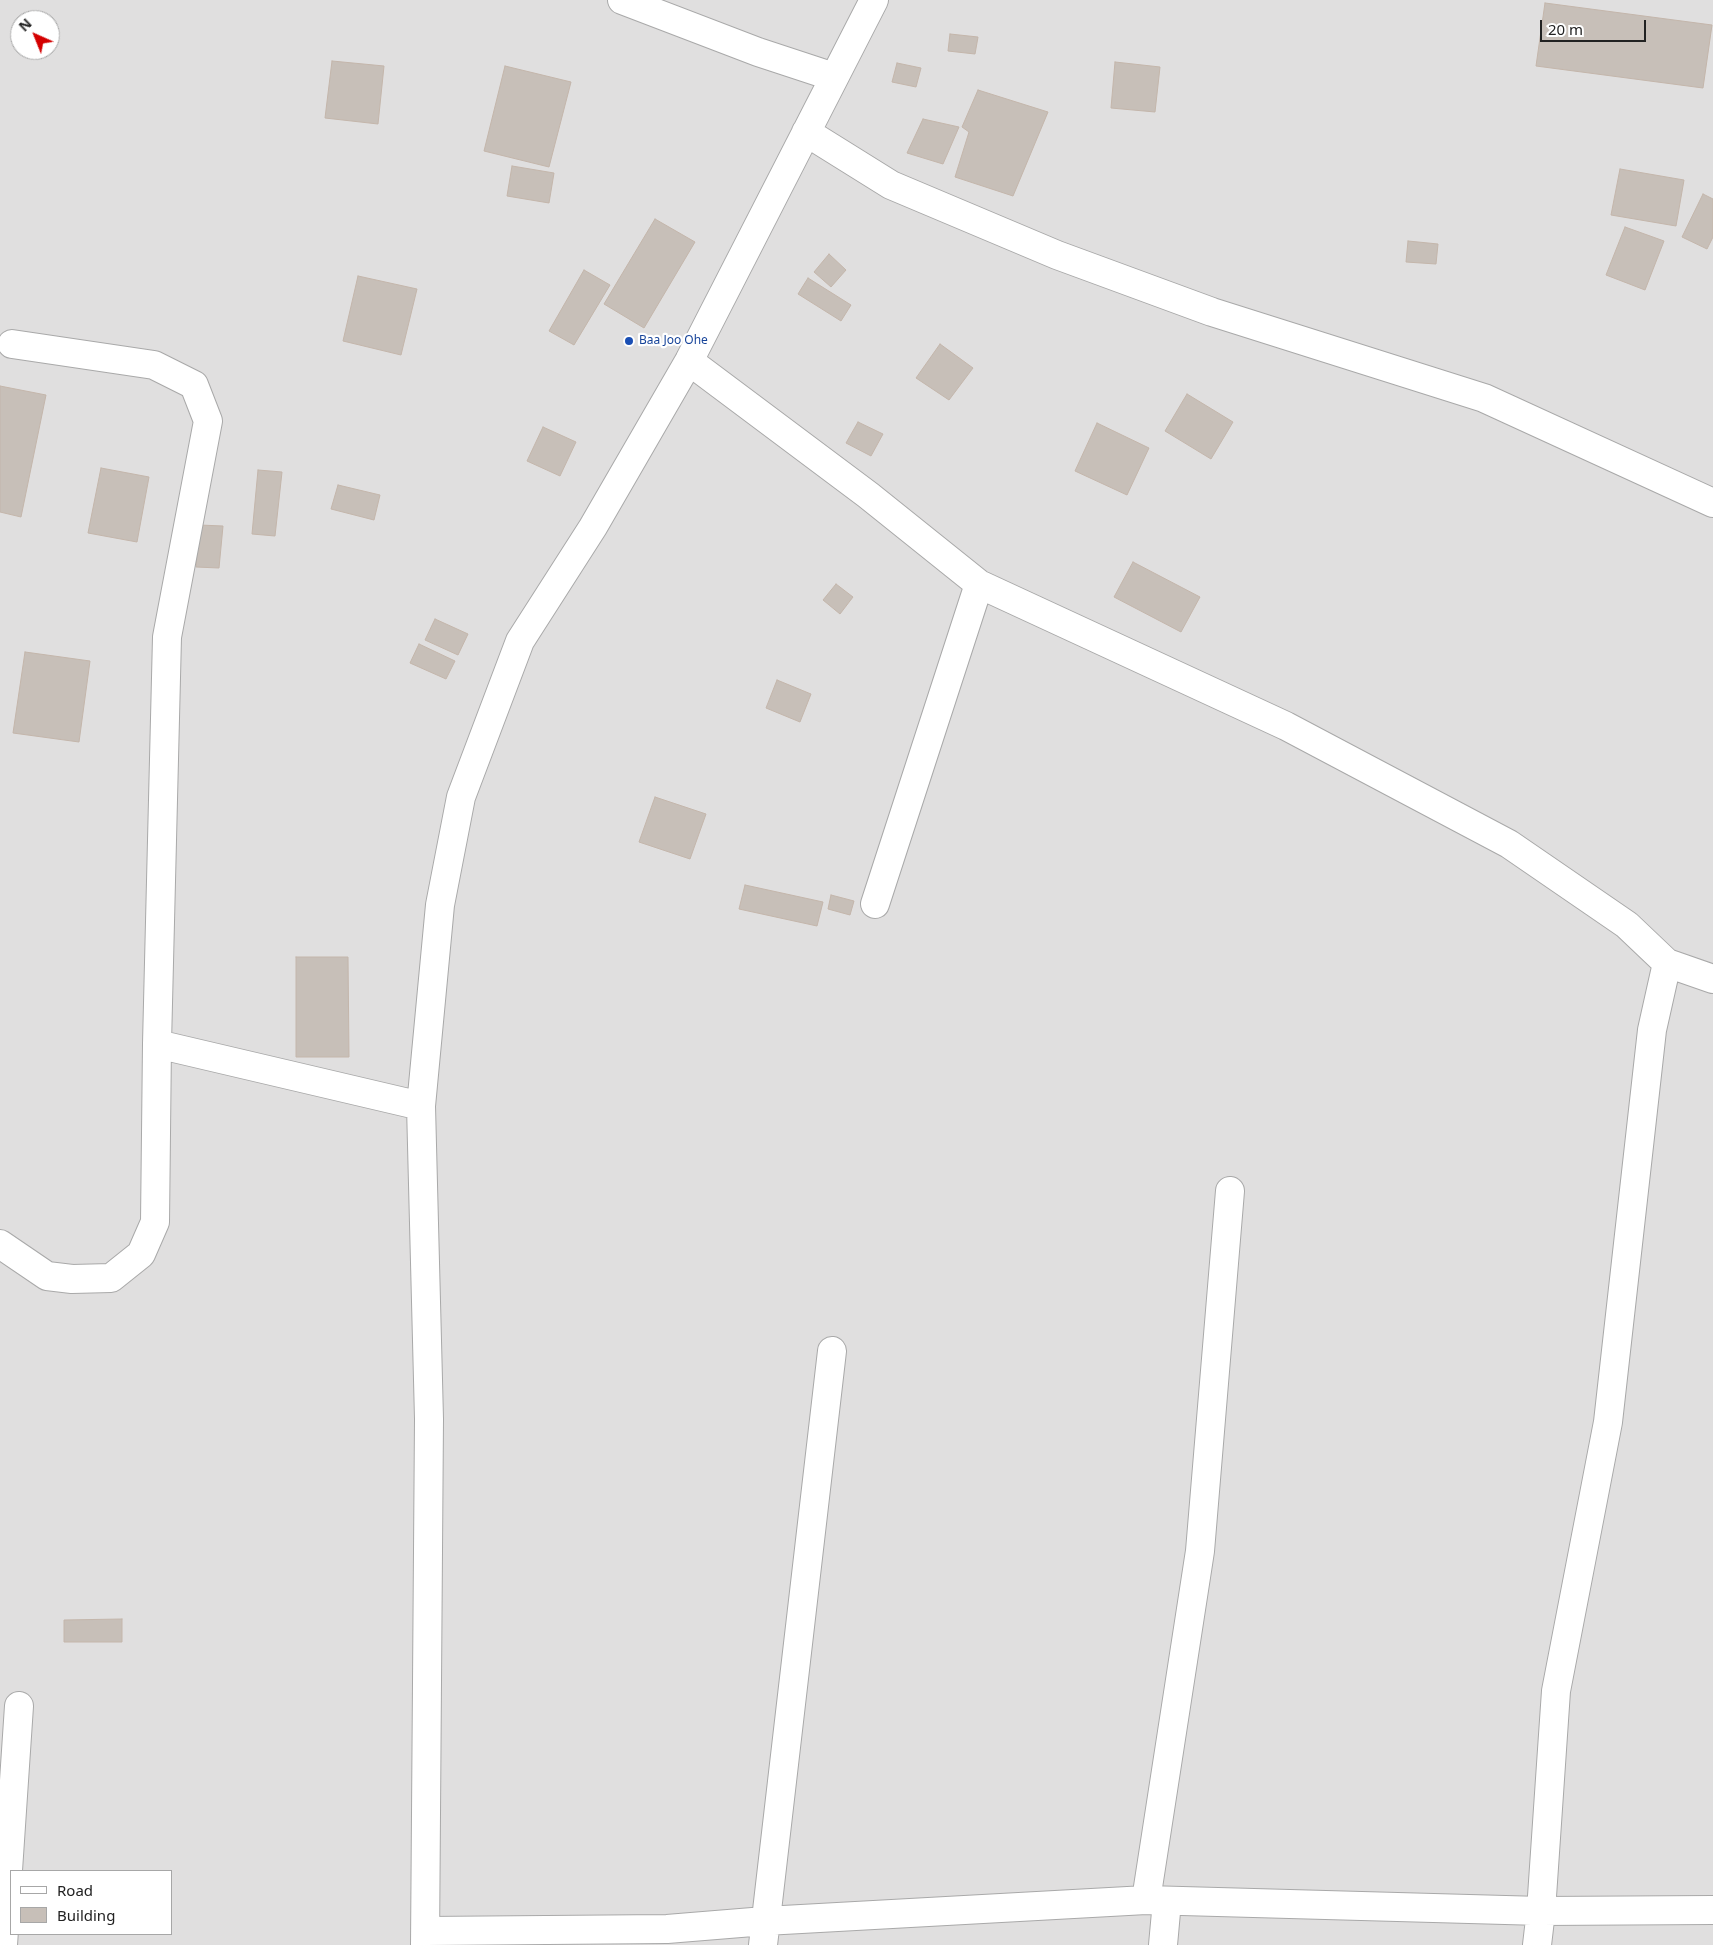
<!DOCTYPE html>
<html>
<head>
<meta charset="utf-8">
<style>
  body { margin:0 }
  #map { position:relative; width:1713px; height:1945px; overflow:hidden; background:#f2efe9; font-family:"Noto Sans",sans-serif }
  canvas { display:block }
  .legend { position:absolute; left:10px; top:1870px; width:162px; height:65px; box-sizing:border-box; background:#fff; border:1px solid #a7a7a7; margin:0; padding:6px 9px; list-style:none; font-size:15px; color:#222 }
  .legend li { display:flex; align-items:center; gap:10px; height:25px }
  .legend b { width:25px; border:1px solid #a7a7a7 }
  .north { position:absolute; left:10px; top:10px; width:50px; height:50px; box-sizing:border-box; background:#fff; border:1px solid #a7a7a7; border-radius:50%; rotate:316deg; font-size:14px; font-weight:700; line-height:20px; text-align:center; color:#222 }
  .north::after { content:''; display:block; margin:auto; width:18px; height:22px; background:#d40000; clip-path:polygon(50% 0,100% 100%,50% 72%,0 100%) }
  .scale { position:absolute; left:1540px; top:20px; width:106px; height:22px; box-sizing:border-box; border:2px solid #222; border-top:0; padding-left:6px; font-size:15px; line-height:18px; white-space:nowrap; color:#222; -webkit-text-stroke:4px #fff; paint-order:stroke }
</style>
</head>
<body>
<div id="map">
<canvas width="1713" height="1945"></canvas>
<ul class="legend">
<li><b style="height:6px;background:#fff"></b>Road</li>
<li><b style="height:14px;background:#c7bfb8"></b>Building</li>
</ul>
<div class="north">N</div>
<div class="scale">20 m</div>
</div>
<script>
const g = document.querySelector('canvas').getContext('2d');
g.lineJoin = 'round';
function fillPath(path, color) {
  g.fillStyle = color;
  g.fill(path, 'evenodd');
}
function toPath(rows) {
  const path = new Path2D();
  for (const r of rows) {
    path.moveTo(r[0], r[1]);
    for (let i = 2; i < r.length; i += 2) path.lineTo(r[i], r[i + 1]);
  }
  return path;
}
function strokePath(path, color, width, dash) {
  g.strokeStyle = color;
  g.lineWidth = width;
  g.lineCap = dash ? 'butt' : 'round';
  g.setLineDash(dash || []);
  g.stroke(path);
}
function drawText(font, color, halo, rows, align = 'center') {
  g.font = font + ' "Noto Sans",sans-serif';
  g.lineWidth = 4.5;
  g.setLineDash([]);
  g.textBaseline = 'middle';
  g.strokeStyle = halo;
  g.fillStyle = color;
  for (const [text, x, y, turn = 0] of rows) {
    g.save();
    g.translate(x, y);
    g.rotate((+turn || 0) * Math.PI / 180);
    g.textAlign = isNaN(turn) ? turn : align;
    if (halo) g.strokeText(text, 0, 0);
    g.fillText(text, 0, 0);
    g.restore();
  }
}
const residential = toPath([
  [0,0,1713,0,1713,1945,0,1945],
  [20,20,50,20,50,50,20,50],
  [11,1871,171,1871,171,1934,11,1934]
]);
const building = toPath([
  [1545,3,1712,25,1703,88,1536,66,1545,3],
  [950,34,978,37,975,54,948,51,950,34],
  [332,61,384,66,378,124,325,118,332,61],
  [1115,62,1160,67,1155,112,1111,108,1115,62],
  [897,63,921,68,916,87,892,82,897,63],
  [505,66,571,82,549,167,484,151,505,66],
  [978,90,1048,112,1013,196,955,177,969,132,962,127,978,90],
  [923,119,959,127,943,164,907,153,923,119],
  [512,166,554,173,549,203,507,196,512,166],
  [1620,169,1684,180,1676,226,1611,215,1620,169],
  [1703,194,1713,199,1713,237,1707,249,1682,237,1703,194],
  [655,219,695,242,644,328,604,304,655,219],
  [1625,227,1664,241,1645,290,1606,275,1625,227],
  [1408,241,1438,244,1436,264,1406,262,1408,241],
  [829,254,846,270,831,287,814,272,829,254],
  [584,270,610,285,574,345,549,331,584,270],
  [358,276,417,289,401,355,343,341,358,276],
  [808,278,851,305,841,321,798,294,808,278],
  [940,344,973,368,949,400,916,378,940,344],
  [0,386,46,395,21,517,0,512,0,386],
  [1187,394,1233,422,1211,459,1165,431,1187,394],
  [858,422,883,434,871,456,846,443,858,422],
  [1097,423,1149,448,1127,495,1075,471,1097,423],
  [543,427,576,442,560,476,527,461,543,427],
  [101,468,149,477,137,542,88,533,101,468],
  [258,470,282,472,275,536,252,534,258,470],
  [338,485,380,495,374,520,331,509,338,485],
  [199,525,223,526,219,568,196,567,199,525],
  [1133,562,1200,597,1181,632,1114,597,1133,562],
  [836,584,853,597,840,614,823,600,836,584],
  [435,619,468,634,458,655,425,640,435,619],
  [419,644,455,661,446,679,410,663,419,644],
  [25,652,90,661,79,742,13,733,25,652],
  [777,680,811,694,800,722,766,708,777,680],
  [655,797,706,814,690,859,639,842,655,797],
  [745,885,823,902,817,926,739,909,745,885],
  [831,895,854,901,850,915,828,909,831,895],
  [296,957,348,957,349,1057,296,1057,296,957],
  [122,1619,122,1642,64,1642,64,1620,122,1619]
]);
const street = toPath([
  [622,0,758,52,834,77],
  [806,132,891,185,1057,255,1212,312,1484,398,1713,503],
  [689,361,868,495,979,584,1286,726,1509,844,1627,925,1667,963,1713,979],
  [875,904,979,584],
  [157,1044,421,1106],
  [0,1244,47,1276,72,1279,111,1278,141,1254,155,1222,157,1044,167,637,208,421,194,385,154,365,12,344],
  [1146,1900,1200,1551,1230,1191],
  [426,1931,667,1929,765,1921,1146,1900,1541,1911,1713,1910],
  [3,1945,19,1706],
  [425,1945,429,1419,421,1106,440,905,461,797,520,641,593,527,689,361,874,0],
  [763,1945,832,1351],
  [1163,1945,1167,1901],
  [1537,1945,1541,1911,1556,1691,1608,1422,1652,1030,1667,963]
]);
const markers = [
  [629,341,5,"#1a4fb4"]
];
const transitNames = [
  ["Baa Joo Ohe",639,341]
];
fillPath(residential, '#e0dfdf');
fillPath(building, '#c7bfb8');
strokePath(building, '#c4b6ab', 1);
strokePath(street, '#a9a9a9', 30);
strokePath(street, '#fff', 28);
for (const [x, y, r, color] of markers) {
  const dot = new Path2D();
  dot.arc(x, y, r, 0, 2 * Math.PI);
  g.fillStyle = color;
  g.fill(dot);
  strokePath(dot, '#fff', 2);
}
drawText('12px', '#164399', '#fff', transitNames, 'left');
</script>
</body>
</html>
